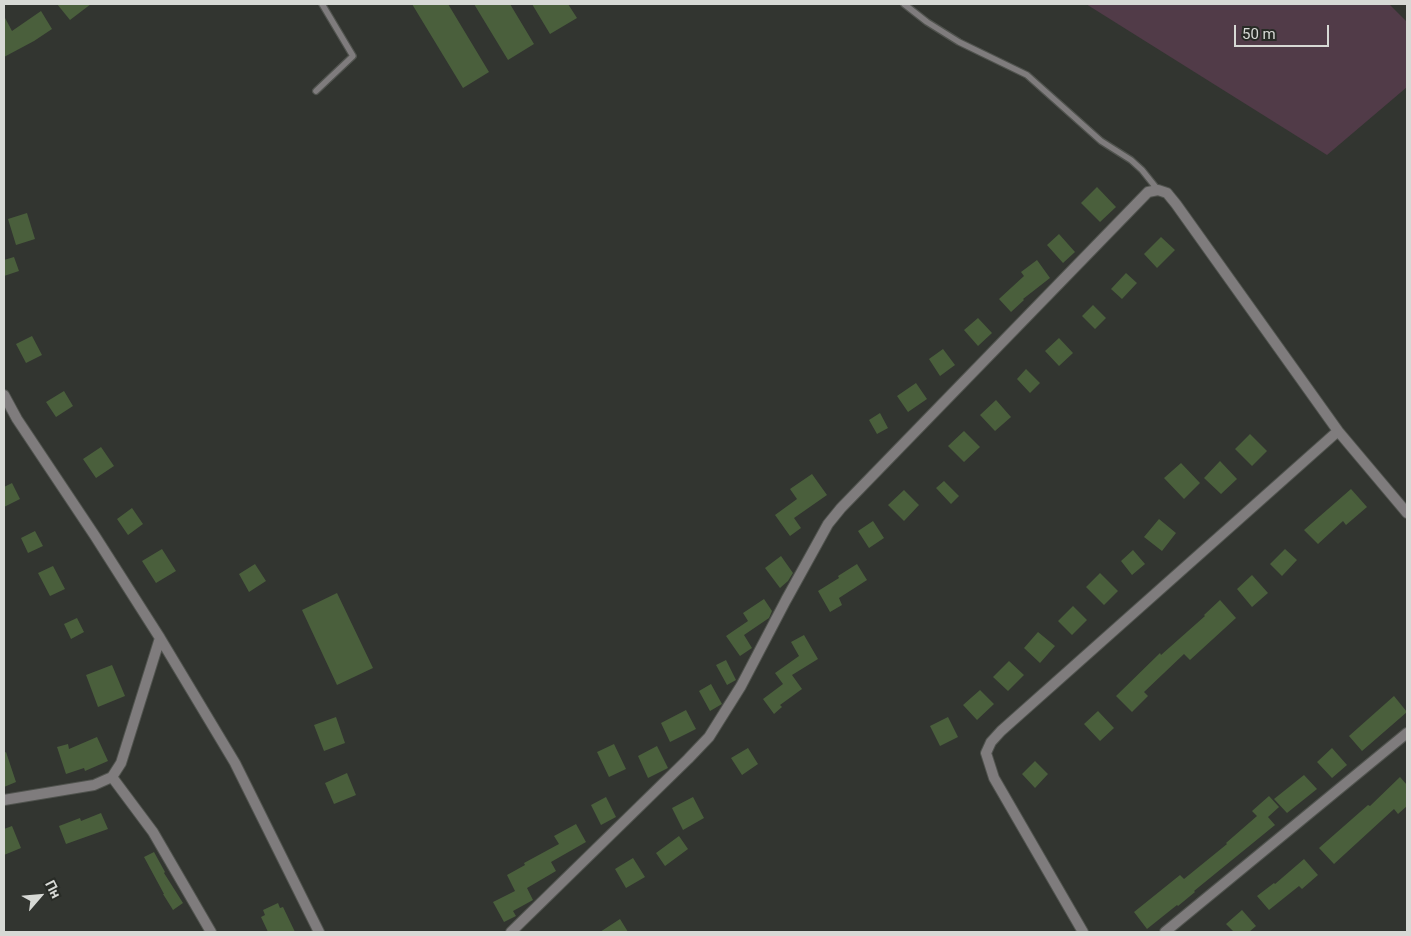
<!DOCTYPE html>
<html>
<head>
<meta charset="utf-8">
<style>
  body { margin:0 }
  #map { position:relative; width:1411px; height:936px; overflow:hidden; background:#323530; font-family:Roboto,sans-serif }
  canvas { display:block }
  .frame { position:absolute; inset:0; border:5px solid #d7d9d5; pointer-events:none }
  .north { position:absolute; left:15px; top:871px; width:50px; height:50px; -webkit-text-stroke:4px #282b26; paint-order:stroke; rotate:63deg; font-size:14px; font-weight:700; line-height:20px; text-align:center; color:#d7d9d5 }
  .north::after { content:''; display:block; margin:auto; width:18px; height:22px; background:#d7d9d5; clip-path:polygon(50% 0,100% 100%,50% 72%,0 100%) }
  .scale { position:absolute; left:1234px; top:25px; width:95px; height:22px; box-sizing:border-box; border:2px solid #d7d9d5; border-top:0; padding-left:6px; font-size:15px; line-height:18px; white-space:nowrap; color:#d7d9d5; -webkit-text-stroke:4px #282b26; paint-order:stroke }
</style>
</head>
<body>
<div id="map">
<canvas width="1411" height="936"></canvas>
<div class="frame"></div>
<div class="north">Пн</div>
<div class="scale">50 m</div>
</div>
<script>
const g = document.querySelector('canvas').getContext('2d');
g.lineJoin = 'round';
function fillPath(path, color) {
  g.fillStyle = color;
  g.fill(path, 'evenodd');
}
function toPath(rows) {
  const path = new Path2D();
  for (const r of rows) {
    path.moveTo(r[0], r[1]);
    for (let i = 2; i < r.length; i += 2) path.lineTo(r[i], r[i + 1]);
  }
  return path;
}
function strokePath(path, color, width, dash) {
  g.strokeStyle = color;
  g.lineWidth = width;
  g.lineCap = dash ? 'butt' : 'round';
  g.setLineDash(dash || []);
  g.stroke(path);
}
const green = toPath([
  [1086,4,1389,4,1407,22,1407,87,1327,155]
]);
const building = toPath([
  [57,4,91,4,70,20],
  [412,4,448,4,489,72,463,88],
  [474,4,510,4,534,44,508,60],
  [532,4,568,4,577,18,550,34],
  [41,11,52,29,34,41,4,57,4,16,12,31],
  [1097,187,1116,207,1100,222,1081,203],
  [27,213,35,239,16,245,8,219],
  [1059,234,1075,252,1063,263,1047,245],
  [1161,237,1175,250,1157,268,1144,254],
  [14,257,19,271,4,276,4,260],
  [1037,260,1050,278,1023,299,1024,300,1011,312,999,299,1024,276,1021,272],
  [1126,273,1137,283,1122,299,1111,289],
  [1093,305,1106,318,1095,329,1082,316],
  [978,318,992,333,978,346,964,330],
  [32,336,42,355,26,363,16,344],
  [1059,338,1073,353,1059,366,1045,351],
  [943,349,955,365,940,376,929,359],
  [1026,369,1040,383,1030,393,1017,379],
  [916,383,927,399,908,412,897,396],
  [64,391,73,406,56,417,46,402],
  [996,400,1011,417,995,431,980,415],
  [880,413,888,428,877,434,869,420],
  [964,431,980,447,964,462,948,446],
  [1250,434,1267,451,1252,466,1235,449],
  [101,447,114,466,96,478,83,459],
  [1220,461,1237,479,1221,494,1204,478],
  [1181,463,1200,483,1184,499,1164,478],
  [812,474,827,495,794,518,801,528,790,536,775,515,797,499,790,489],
  [944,481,959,496,951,504,936,488],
  [12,483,20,499,4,507,4,487],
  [1351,489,1367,507,1346,525,1343,521,1318,544,1304,530],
  [904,490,919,505,904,521,888,505],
  [132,508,143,524,128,535,117,519],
  [1159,519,1176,533,1162,551,1144,537],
  [873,521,884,538,869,548,858,531],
  [35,531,43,546,28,553,21,538],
  [162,549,176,571,156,583,142,561],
  [1285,549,1297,560,1282,576,1270,564],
  [1133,550,1145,564,1132,575,1121,561],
  [781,556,793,573,788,581,780,588,765,568],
  [255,564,266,581,249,592,239,574],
  [857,564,867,580,839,598,842,605,830,612,818,591,839,578,838,576],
  [53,566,65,589,50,596,38,573],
  [1100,573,1118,591,1104,605,1086,587],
  [1252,575,1268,593,1252,607,1237,589],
  [337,593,373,668,337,685,302,610],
  [764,599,772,611,769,618,744,635,752,648,740,656,726,636,748,621,743,613],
  [1220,600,1236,618,1190,660,1184,654,1144,692,1148,696,1132,712,1116,696,1160,653,1161,655,1205,616,1204,615],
  [1073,606,1087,620,1072,635,1058,621],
  [77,618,84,632,71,639,64,624],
  [1038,632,1055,646,1040,663,1024,648],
  [804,635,818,659,792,675,802,689,780,705,782,707,774,714,763,699,783,684,775,673,799,656,791,642],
  [726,660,736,680,727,685,716,665],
  [1009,661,1024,675,1008,691,993,677],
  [112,665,125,696,98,707,86,675],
  [711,684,722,704,710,711,699,691],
  [980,690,994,704,977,720,963,705],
  [1394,696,1407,712,1362,751,1349,736],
  [686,710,696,729,670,742,661,723],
  [1098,711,1114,728,1100,741,1084,724],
  [336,717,345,743,324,751,314,725],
  [948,717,958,737,940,746,930,726],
  [97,737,108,761,85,771,84,768,66,774,57,747,68,744,69,749],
  [614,744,626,769,609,777,597,752],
  [657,746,668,768,648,778,638,756],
  [748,748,758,764,742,775,731,758],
  [1332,748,1347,765,1332,778,1317,762],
  [6,752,16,782,4,787,4,753],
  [1035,761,1048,774,1035,788,1022,774],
  [347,773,356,795,334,804,325,783],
  [1304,775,1317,789,1287,813,1274,799],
  [1400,777,1407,785,1407,806,1398,814,1394,809,1334,864,1319,848,1368,805,1370,806],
  [1269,796,1279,807,1268,817,1275,825,1194,891,1195,892,1178,906,1177,905,1147,929,1134,912,1180,875,1184,879,1227,844,1226,843,1257,816,1252,811],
  [606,797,616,817,601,825,591,805],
  [693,797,704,818,683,830,672,808],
  [101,813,108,829,66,844,59,826,80,818,81,821],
  [576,824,586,842,551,862,556,871,527,888,533,900,513,911,516,916,504,922,493,902,515,891,507,875,525,865,524,863,559,844,554,836],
  [12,826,21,848,4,855,4,829],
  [679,836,688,849,665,866,656,853],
  [154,852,165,872,164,873,183,903,173,910,163,894,164,894,144,857],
  [633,858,645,877,626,888,615,869],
  [1304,859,1318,875,1302,889,1299,886,1269,910,1257,896,1274,883,1275,884],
  [278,903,280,908,283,907,295,932,268,932,261,917,265,915,263,910],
  [1242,910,1256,926,1249,932,1234,932,1226,924],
  [620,919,628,932,600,932]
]);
const service = toPath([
  [904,4,927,22,959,42,1027,75,1101,141,1131,160,1142,170,1158,190],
  [316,91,353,56,322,4]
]);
const minor = toPath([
  [4,395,17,419,95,536,160,638,235,763,319,932],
  [112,777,153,832,211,932],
  [4,800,94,785,112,777,121,763,160,638],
  [511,932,688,759,709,737,741,686,786,600,828,524,841,508,1148,192,1158,190,1167,193,1176,204,1338,431,1407,513],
  [1083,932,994,778,986,753,991,742,1001,731,1338,431],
  [1165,932,1407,733]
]);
fillPath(green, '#513b48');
fillPath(building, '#4a5f3c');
strokePath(service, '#50534e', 8);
strokePath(minor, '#50534e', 12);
strokePath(service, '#7f7c7d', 5.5);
strokePath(minor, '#7f7c7d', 10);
</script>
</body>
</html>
